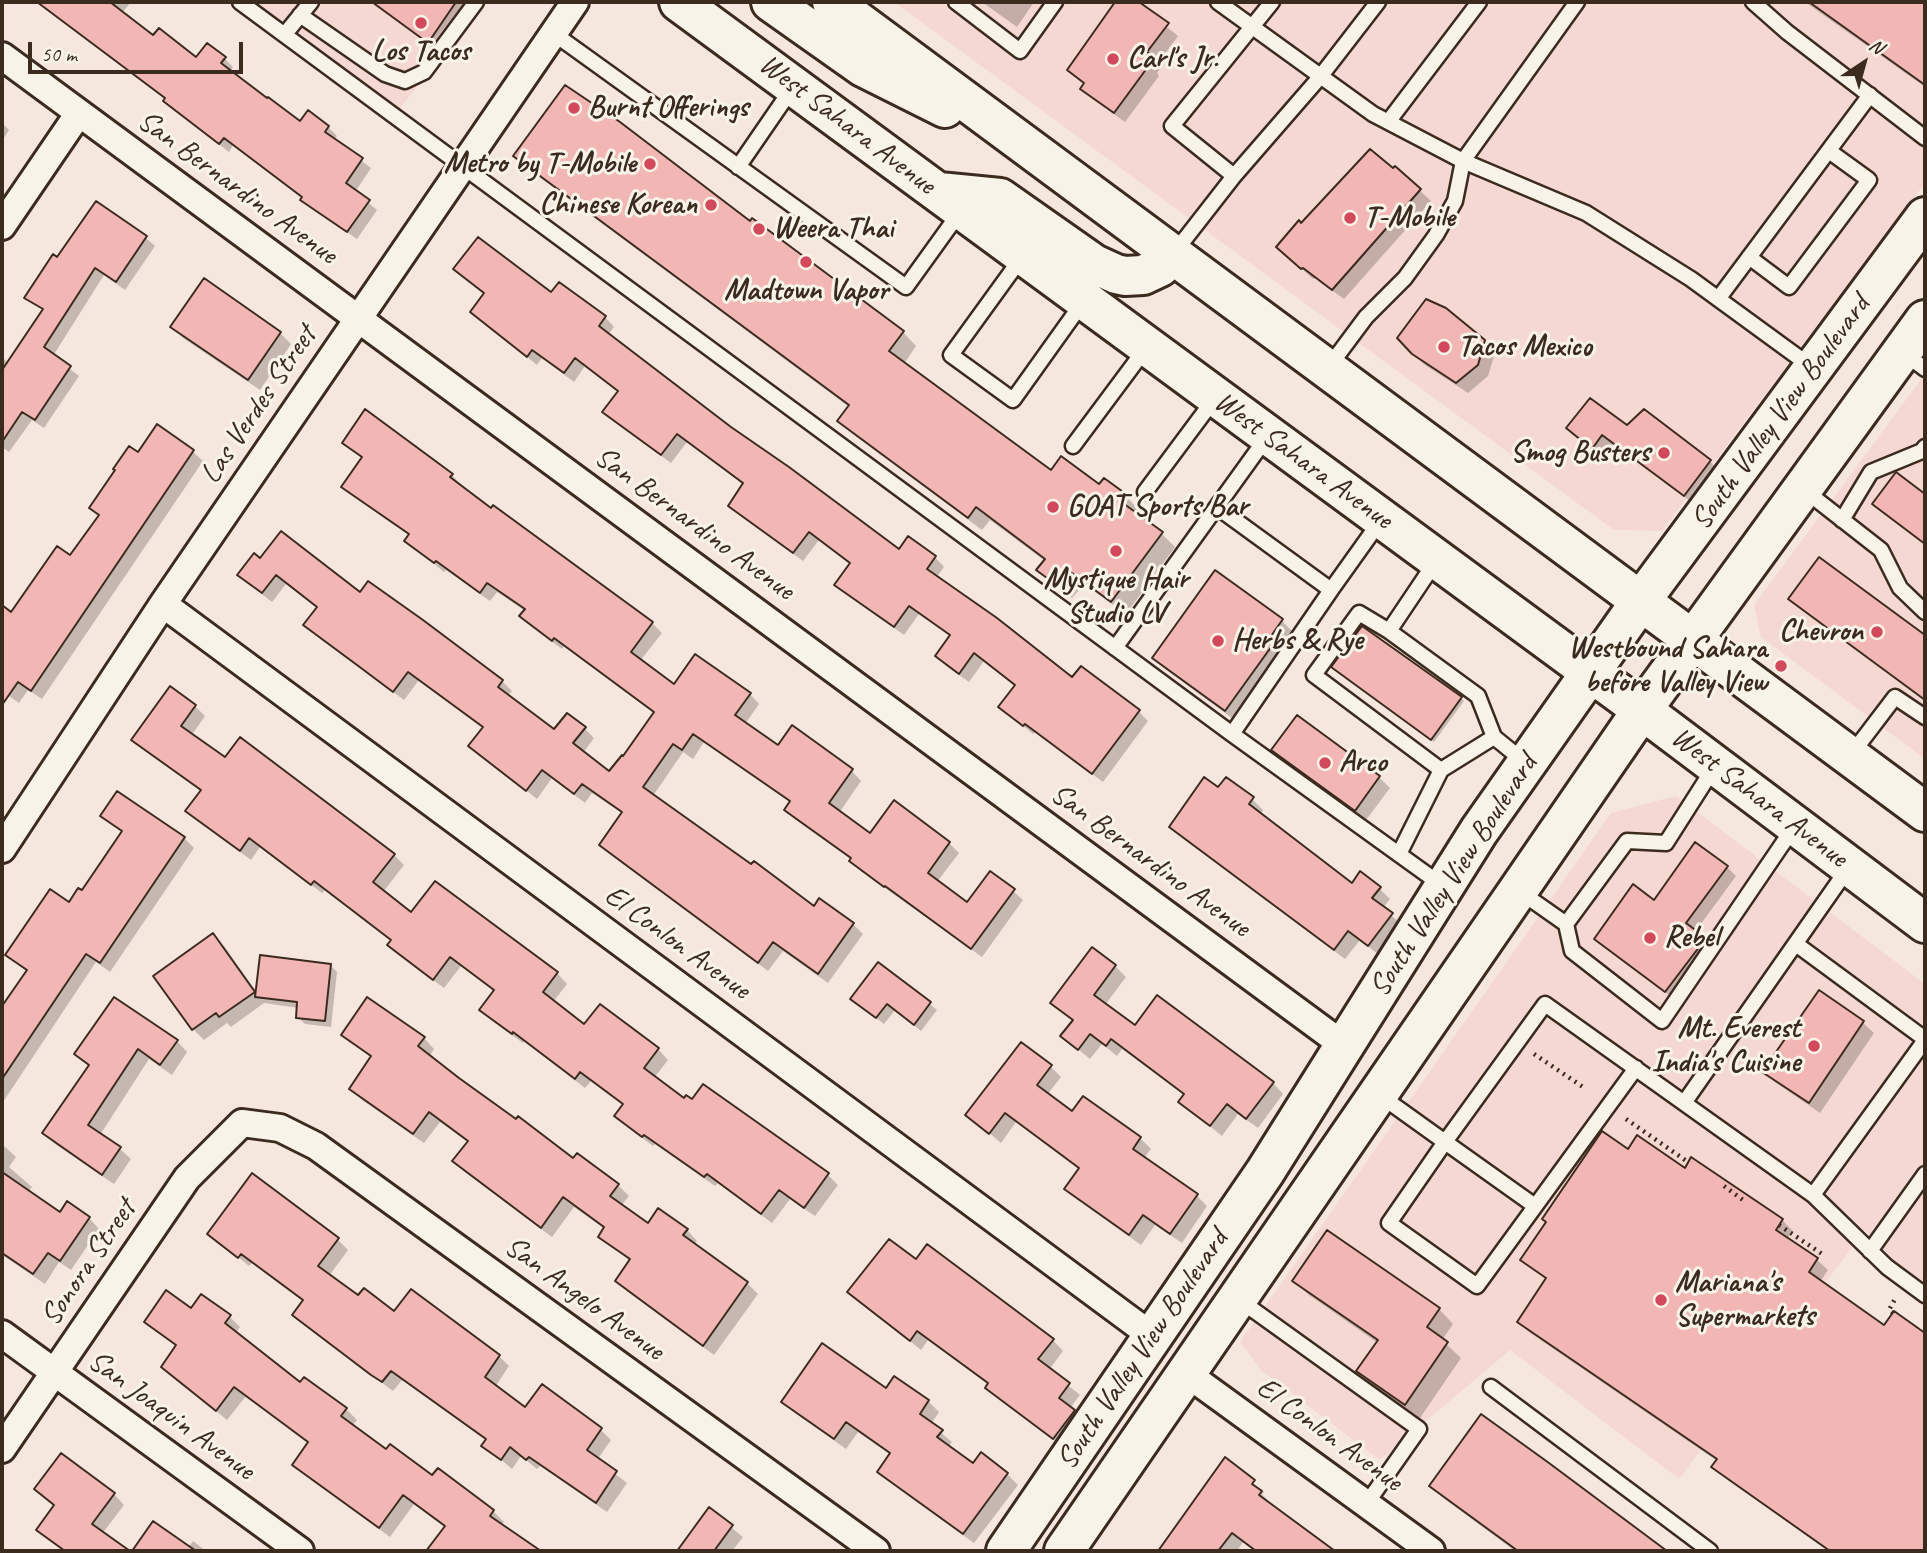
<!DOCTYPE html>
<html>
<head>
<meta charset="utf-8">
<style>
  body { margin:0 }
  #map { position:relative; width:1927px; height:1553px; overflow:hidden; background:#f6e7de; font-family:Caveat,sans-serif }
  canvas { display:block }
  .frame { position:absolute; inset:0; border:4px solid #3b2a1e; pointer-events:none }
  .north { position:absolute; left:1829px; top:28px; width:70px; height:70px; -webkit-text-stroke:5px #f7f3e8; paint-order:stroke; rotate:36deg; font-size:19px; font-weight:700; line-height:28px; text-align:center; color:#3b2a1e }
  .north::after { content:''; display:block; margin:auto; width:24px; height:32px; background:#3b2a1e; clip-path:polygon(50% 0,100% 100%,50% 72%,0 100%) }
  .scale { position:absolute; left:28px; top:42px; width:215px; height:32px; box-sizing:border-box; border:4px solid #3b2a1e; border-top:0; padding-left:9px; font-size:21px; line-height:24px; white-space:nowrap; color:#3b2a1e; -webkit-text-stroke:5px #f7f3e8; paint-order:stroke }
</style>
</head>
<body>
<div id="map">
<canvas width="1927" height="1553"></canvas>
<div class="frame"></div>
<div class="north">N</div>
<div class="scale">50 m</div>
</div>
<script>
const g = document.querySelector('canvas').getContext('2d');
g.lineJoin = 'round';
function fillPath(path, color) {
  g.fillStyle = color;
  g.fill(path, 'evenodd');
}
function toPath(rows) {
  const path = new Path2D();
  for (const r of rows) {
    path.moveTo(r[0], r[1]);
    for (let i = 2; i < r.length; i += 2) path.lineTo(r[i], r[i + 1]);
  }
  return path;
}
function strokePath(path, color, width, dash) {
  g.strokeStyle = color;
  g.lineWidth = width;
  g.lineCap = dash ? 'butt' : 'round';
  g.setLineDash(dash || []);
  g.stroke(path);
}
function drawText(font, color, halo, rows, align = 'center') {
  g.font = font + ' Caveat,sans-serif';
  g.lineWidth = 6;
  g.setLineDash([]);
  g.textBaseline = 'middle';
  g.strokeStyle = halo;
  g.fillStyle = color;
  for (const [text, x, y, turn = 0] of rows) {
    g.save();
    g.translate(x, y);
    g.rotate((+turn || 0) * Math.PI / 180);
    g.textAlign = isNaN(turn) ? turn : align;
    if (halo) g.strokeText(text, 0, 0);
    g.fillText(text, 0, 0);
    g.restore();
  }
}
const built = toPath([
  [250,2,482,2,398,111],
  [894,2,1925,2,1925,183,1662,531,1614,530],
  [1925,374,1925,759,1761,637,1754,605],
  [1676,796,1925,984,1925,1284,1893,1262,1865,1230,1679,1479,1510,1350,1380,1460,1262,1371,1240,1342,1611,813]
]);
const shadow = toPath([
  [50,2,131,2,122,13,154,38,196,60,224,58,233,67,230,72,300,123,328,127,337,136,334,140,371,168,355,192,377,210,357,239,311,208,303,199,233,145,229,152,174,110,165,101,166,100,55,15,46,6],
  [393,2,461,2,463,4,431,45,386,11],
  [982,2,1034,2,1017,27],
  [1117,2,1136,2,1178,36,1158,63,1161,67,1157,73,1159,76,1125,122,1093,99,1082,89,1085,84,1070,70],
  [1805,2,1925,2,1925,87],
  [2,123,9,130,2,141],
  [516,156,750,223,903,332,916,346,904,364,1051,472,1125,495,1138,509,1135,513,1161,533,1175,547,1126,614,1084,584,1072,598,1039,570,1045,561,990,520,982,530,853,434,839,421,849,407,530,170],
  [1395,168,1431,201,1344,299,1315,278,1313,279,1289,257,1301,226],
  [96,203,146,238,155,246,125,290,104,275,53,356,79,376,44,428,32,420,9,452,2,447,2,358,9,363,44,311,27,297,58,259],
  [552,295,605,317,614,327,608,335,730,428,899,551,935,557,944,567,936,578,1073,680,1139,712,1148,721,1103,782,1035,732,1033,734,1001,707,1016,687,984,661,969,682,946,666,937,656,951,636,919,614,904,635,846,594,837,585,851,565,819,540,803,561,740,515,730,505,744,485,687,442,671,463,614,421,619,392,585,366,574,382,542,358,537,365,472,312],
  [172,327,280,333,291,344,260,390,183,338],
  [1484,342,1495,353,1488,376,1468,393,1425,365,1413,353],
  [157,427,193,452,203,461,42,699,28,690,19,703,9,696,2,706,2,607,12,614,71,558,100,517,91,508,138,454],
  [1627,427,1710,461,1719,471,1694,504,1613,443,1602,457,1568,428],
  [344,443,452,475,461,485,460,487,652,623,662,633,640,661,674,686,750,694,759,704,745,724,778,748,852,771,861,781,839,813,871,835,949,843,959,853,937,882,968,904,1013,891,1023,900,982,957,861,871,852,860,796,820,786,810,791,803,704,742,693,759,683,752,653,796,814,908,853,924,863,934,828,983,783,951,768,971,611,855,601,845,623,814,592,793,585,803,552,778,537,799,471,746,484,729,419,680,404,700,315,634,305,625,318,608,286,584,272,602,249,584,239,575,261,560,360,595,502,681,512,691,507,696,555,732,584,728,594,738,583,753,610,773,655,714,564,646,562,649,531,626,521,616,525,611,497,592,490,601,446,570,444,572,406,541,410,536,353,496,343,486,363,459],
  [1215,572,1282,621,1293,632,1279,650,1284,655,1236,721,1165,669,1154,658],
  [1337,670,1461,698,1464,701,1434,742],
  [195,706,205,716,191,736,225,760,240,739,394,855,404,865,383,892,411,915,435,883,557,973,567,984,553,1002,584,1026,600,1006,658,1049,668,1060,654,1078,684,1101,692,1102,703,1087,828,1175,838,1185,815,1216,790,1199,772,1223,718,1183,715,1186,655,1144,653,1146,627,1126,617,1116,624,1106,591,1081,585,1088,524,1041,523,1043,491,1020,481,1010,495,991,461,966,444,988,399,955,389,945,392,941,325,890,322,893,260,847,251,860,198,821,188,811,202,792,144,750,134,740],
  [1273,750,1379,777,1390,788,1366,820,1284,761],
  [1219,790,1252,799,1263,810,1260,814,1352,885,1379,888,1390,899,1383,908,1402,925,1379,955,1360,940,1345,959,1182,837,1171,826],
  [102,815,184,838,194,848,110,972,96,962,3,1102,2,1012,27,972,7,955,82,893,123,833],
  [1727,867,1736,876,1695,932,1714,948,1675,1000,1597,939,1655,902],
  [213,936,224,946,258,994,330,965,337,972,331,1027,305,1024,298,1017,299,1008,264,1003,231,1027,227,1023,204,1040,193,1029],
  [879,964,937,1010,921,1031,895,1010,884,1024,859,1005],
  [1115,966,1126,977,1105,1005,1135,1027,1273,1083,1283,1094,1258,1128,1238,1114,1222,1136,1180,1102,1185,1095,1122,1049,1117,1056,1102,1044,1090,1059,1062,1036,1074,1021,1052,1003],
  [1819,993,1863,1023,1874,1033,1820,1113,1775,1082,1765,1072],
  [343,1035,424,1038,434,1049,429,1057,573,1161,618,1185,629,1196,621,1206,648,1225,687,1230,697,1241,694,1245,747,1283,758,1294,714,1355,628,1292,617,1281,630,1261,600,1237,605,1229,574,1207,552,1237,465,1172,454,1161,468,1142,440,1122,424,1143,362,1100,351,1089,372,1058],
  [177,1041,187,1052,172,1075,149,1059,100,1135,120,1149,131,1159,114,1184,55,1144,44,1133,90,1067,77,1054],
  [1050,1066,1061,1077,1047,1095,1072,1114,1140,1138,1151,1149,1144,1158,1197,1196,1207,1206,1182,1243,1155,1225,1141,1245,1077,1199,1066,1189,1080,1169,1016,1122,1001,1143,968,1115],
  [2,1144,16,1157,9,1167,32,1187,28,1192,60,1215,89,1218,99,1229,71,1270,59,1262,45,1284,2,1255],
  [1629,1152,1685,1170,1782,1220,1793,1231,1787,1239,1817,1260,1828,1270,1820,1282,1884,1328,1894,1314,1925,1335,1925,1551,1828,1551,1724,1477,1714,1467,1717,1461,1529,1332,1519,1322,1547,1280,1522,1260],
  [253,1175,338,1240,348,1250,329,1276,359,1298,499,1356,509,1366,495,1387,525,1409,601,1430,611,1440,597,1460,627,1483,607,1512,540,1466,537,1469,521,1456,512,1469,484,1445,487,1441,402,1380,393,1391,305,1325,294,1315,304,1302,252,1263,249,1266,209,1233],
  [916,1262,1053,1340,1063,1351,1049,1370,1080,1395,1070,1408,1085,1422,1065,1449,998,1398,987,1387,989,1385,928,1340,921,1350,850,1292],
  [1294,1281,1439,1309,1453,1324,1442,1340,1461,1358,1420,1418,1373,1386,1359,1371,1378,1343,1309,1295],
  [192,1310,229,1316,240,1327,235,1334,301,1384,304,1379,346,1409,357,1420,352,1426,386,1451,433,1478,439,1470,493,1511,504,1522,501,1526,538,1551,428,1551,446,1528,414,1504,390,1537,305,1475,294,1464,309,1443,246,1396,227,1420,163,1367,177,1347,146,1322],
  [895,1378,928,1401,939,1412,931,1424,952,1442,948,1447,973,1465,1007,1474,1018,1485,974,1543,890,1482,879,1471,891,1455,858,1432,846,1449,794,1412,783,1401,886,1391],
  [1482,1416,1665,1551,1515,1551,1442,1497,1431,1486],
  [61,1455,114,1494,124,1505,102,1534,127,1551,65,1551,38,1530,56,1506,36,1489],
  [1225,1460,1264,1492,1262,1494,1271,1504,1270,1505,1331,1551,1255,1551,1243,1542,1237,1551,1160,1551],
  [710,1510,743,1537,732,1551,680,1551],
  [153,1523,188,1548,193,1541,206,1551,134,1551]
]);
const building = toPath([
  [37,2,110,2,153,35,159,28,196,57,207,43,226,57,221,63,267,98,268,97,300,121,308,110,329,126,325,132,363,158,346,183,370,200,347,232,300,200,302,197,224,138,219,144,163,101,165,98,37,2],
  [372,2,456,2,428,43,372,2],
  [1115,2,1139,2,1169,23,1147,52,1152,55,1147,62,1150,64,1114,113,1080,89,1084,83,1067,70,1115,2],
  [1809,2,1925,2,1925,85,1809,2],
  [565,85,620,122,750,221,752,218,904,331,889,351,1051,470,1061,456,1099,484,1104,478,1126,494,1120,501,1163,532,1111,602,1069,571,1058,586,1036,570,1045,559,976,507,968,518,837,421,849,405,513,156,565,85],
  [1370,149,1393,168,1395,166,1421,189,1332,290,1303,268,1301,269,1276,247,1299,220,1301,223,1370,149],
  [96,201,147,236,116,282,95,268,44,347,71,366,35,420,22,412,2,442,2,370,43,309,24,298,53,254,57,257,96,201],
  [478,237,551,292,559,282,606,316,599,326,731,427,789,467,899,549,908,536,936,556,927,569,997,618,1072,677,1081,666,1140,710,1092,774,1025,724,1023,726,998,707,1015,685,974,653,959,674,935,656,950,635,909,606,894,627,834,585,850,563,809,532,793,553,728,506,743,483,677,434,661,455,602,412,618,391,575,358,564,373,532,350,527,357,470,312,484,293,453,269,478,237],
  [204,278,281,332,248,380,170,327,204,278],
  [1426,299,1446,308,1485,340,1478,365,1456,383,1412,354,1397,338,1426,299],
  [1590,398,1627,425,1644,409,1711,460,1684,496,1602,435,1592,449,1566,428,1590,398],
  [365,409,453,474,450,477,491,508,493,505,653,622,631,652,674,684,695,654,751,693,735,715,778,745,792,725,853,769,829,803,870,833,894,800,950,842,928,873,967,902,990,871,1015,889,971,949,885,886,884,887,849,861,851,858,784,810,790,801,693,734,682,750,673,744,643,787,751,864,754,861,814,906,819,898,854,923,818,974,773,942,758,963,599,845,622,812,582,784,574,794,542,770,526,791,468,746,483,727,408,672,393,692,357,665,303,625,317,607,276,575,262,593,237,575,254,553,260,558,281,531,360,592,368,581,423,620,503,680,498,687,554,729,567,713,586,727,573,743,609,771,622,755,623,756,654,712,554,638,552,641,519,616,525,609,487,583,480,593,436,561,434,563,404,541,409,534,341,487,362,457,342,443,365,409],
  [157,424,194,450,31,691,18,682,2,705,2,605,11,612,57,546,70,555,99,515,89,508,115,470,113,469,129,446,138,452,157,424],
  [1896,472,1925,494,1925,544,1872,504,1896,472],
  [1819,557,1925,635,1925,700,1788,599,1819,557],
  [1215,570,1283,619,1269,639,1274,643,1225,711,1152,658,1215,570],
  [1362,626,1462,697,1431,740,1331,667,1362,626],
  [170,686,196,705,181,726,225,757,240,737,395,854,373,882,411,912,435,881,558,972,543,992,584,1024,600,1004,659,1048,644,1068,684,1098,686,1095,692,1099,703,1084,829,1173,804,1208,779,1190,761,1214,707,1174,704,1177,644,1135,642,1137,614,1116,623,1104,580,1072,575,1079,513,1032,512,1034,479,1010,494,990,450,957,433,980,387,945,391,940,314,881,311,885,249,838,240,851,185,811,201,790,131,740,170,686],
  [1297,715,1380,776,1355,811,1271,750,1297,715],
  [1204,777,1218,787,1226,777,1254,797,1249,804,1352,883,1360,871,1381,887,1372,898,1393,913,1368,946,1348,931,1334,950,1169,827,1204,777],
  [117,791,185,837,100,963,86,954,2,1079,2,1006,27,970,5,955,50,889,69,902,78,888,82,890,122,831,100,816,117,791],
  [1695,842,1728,866,1686,923,1706,938,1665,992,1594,939,1633,884,1654,900,1695,842],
  [213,933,255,992,219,1017,216,1013,192,1030,153,976,213,933],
  [1092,947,1116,965,1094,995,1135,1025,1157,995,1274,1082,1246,1119,1227,1104,1210,1126,1178,1102,1184,1094,1111,1039,1106,1046,1090,1034,1078,1050,1060,1036,1073,1020,1050,1003,1092,947],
  [260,955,331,964,325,1021,296,1018,297,1002,255,997,260,955],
  [878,962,931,1002,914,1025,887,1004,876,1018,850,999,878,962],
  [1819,990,1864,1021,1809,1103,1762,1072,1819,990],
  [114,997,178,1040,160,1065,138,1049,88,1125,121,1147,102,1175,42,1133,89,1065,74,1054,114,997],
  [367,997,425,1037,418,1046,459,1078,516,1119,518,1116,573,1158,577,1153,619,1184,610,1196,648,1223,658,1208,688,1229,683,1235,748,1282,703,1346,615,1281,630,1259,598,1237,604,1227,563,1197,541,1228,452,1161,468,1141,429,1112,413,1134,349,1089,371,1056,341,1035,367,997],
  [1021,1042,1052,1065,1037,1085,1072,1111,1083,1096,1141,1137,1133,1149,1198,1194,1170,1234,1143,1215,1129,1235,1064,1189,1079,1168,1005,1113,989,1134,965,1115,1021,1042],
  [1602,1131,1628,1149,1637,1135,1685,1168,1691,1157,1783,1219,1776,1230,1818,1258,1809,1272,1884,1325,1894,1311,1925,1333,1925,1551,1830,1551,1711,1467,1717,1459,1517,1322,1546,1278,1520,1260,1546,1222,1542,1219,1602,1131],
  [2,1172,60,1212,67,1201,90,1217,60,1261,48,1253,33,1274,2,1253,2,1172],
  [252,1173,339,1238,318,1266,358,1295,364,1288,394,1311,411,1289,500,1355,485,1377,525,1407,542,1384,602,1428,587,1450,617,1471,596,1503,529,1457,526,1460,510,1447,501,1460,481,1446,486,1439,391,1371,382,1382,371,1375,292,1315,303,1300,241,1254,238,1258,207,1234,252,1173],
  [1327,1230,1440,1308,1427,1327,1448,1342,1405,1405,1356,1371,1378,1340,1292,1281,1327,1230],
  [889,1239,916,1259,927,1244,1054,1339,1038,1359,1070,1383,1059,1398,1075,1410,1053,1439,985,1388,988,1383,917,1331,910,1341,847,1292,889,1239],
  [166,1290,191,1308,201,1294,231,1315,225,1323,300,1382,304,1377,347,1408,341,1416,386,1449,390,1444,432,1475,438,1468,494,1510,490,1516,541,1551,426,1551,445,1526,403,1495,379,1528,292,1465,308,1442,234,1387,216,1411,161,1367,176,1345,144,1322,166,1290],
  [822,1343,886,1388,894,1376,929,1400,920,1414,943,1430,937,1437,973,1463,981,1452,1008,1473,963,1534,877,1472,890,1453,846,1422,834,1439,781,1402,822,1343],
  [1481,1414,1549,1463,1667,1551,1518,1551,1429,1486,1481,1414],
  [61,1453,115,1493,92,1524,130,1551,65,1551,36,1530,54,1505,34,1489,61,1453],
  [1225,1457,1255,1480,1252,1484,1262,1491,1259,1495,1335,1551,1256,1551,1232,1533,1218,1551,1158,1551,1225,1457],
  [709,1507,733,1525,714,1551,677,1551,709,1507],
  [153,1521,196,1551,132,1551,153,1521]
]);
const path = toPath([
  [1534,1054,1583,1087],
  [1626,1119,1688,1162],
  [1724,1186,1743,1200],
  [1779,1225,1825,1256],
  [1893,1313,1889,1310,1896,1297]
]);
const lane = toPath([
  [240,2,1232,734,1443,886],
  [956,2,1020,51,1055,2],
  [1218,2,1373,114,1463,161,1586,213,1691,279,1813,368],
  [1753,2,1787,32,1925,138],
  [300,15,385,74,405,81,424,72,476,2],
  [553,33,906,287,960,212],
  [285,34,311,2],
  [1388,122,1479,2],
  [738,167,793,87],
  [1234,176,1172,126,1272,2],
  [1174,253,1234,176,1320,77,1378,2],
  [1022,257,951,355,1013,400,1083,302],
  [1749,257,1789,287,1869,180,1829,151],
  [1718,299,1870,95],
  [1904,353,1925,369],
  [1328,368,1366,317,1405,278,1436,235,1455,201,1463,161,1577,2],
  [1073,446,1146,348],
  [1803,489,1881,550,1900,588,1925,612],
  [1145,492,1215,398],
  [1217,507,1331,590,1232,734],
  [1842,520,1871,472,1922,451,1925,447],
  [1436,561,1389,631,1359,613,1314,675,1441,770,1494,737],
  [1331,590,1381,520],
  [1389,631,1478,696,1494,737,1526,763],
  [1115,648,1267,437],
  [1850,756,1895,697,1925,717],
  [1399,854,1441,770],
  [1849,867,1684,1103,1813,1195,1925,1040],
  [1519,891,1566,924,1572,951,1662,1021,1794,827],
  [1566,924,1627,841,1666,843,1715,766],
  [1796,944,1925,1039],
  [1378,1094,1445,1142,1545,1004,1684,1103],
  [1813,1195,1887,1267,1925,1295],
  [1535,1206,1445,1142,1389,1223,1477,1286,1636,1068],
  [1870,1251,1925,1174],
  [1238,1299,1419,1429,1367,1503],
  [1491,1387,1710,1551]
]);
const street = toPath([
  [2,56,1346,1047],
  [2,226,79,113],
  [163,604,1152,1336],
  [2,849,163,604,575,2],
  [2,1334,300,1551],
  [1186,1373,1431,1551],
  [2,1449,187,1178,242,1123,280,1128,316,1146,876,1551]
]);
const primary = toPath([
  [679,2,1642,710,1925,923],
  [771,2,863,67,945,108],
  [832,2,1925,812],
  [939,192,1000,198,1094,264,1116,274,1125,276,1143,275,1160,267,1173,254],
  [1006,1551,1265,1172,1479,831,1640,602,1925,217],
  [1064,1551,1642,710,1925,320]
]);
const markers = [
  [421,23,7,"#d1495b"],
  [1113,59,7,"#d1495b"],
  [574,108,7,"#d1495b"],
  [650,164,7,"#d1495b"],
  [711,205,7,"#d1495b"],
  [1350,218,7,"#d1495b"],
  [759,229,7,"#d1495b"],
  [806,262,7,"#d1495b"],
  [1444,347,7,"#d1495b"],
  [1664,453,7,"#d1495b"],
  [1053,507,7,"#d1495b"],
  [1116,551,7,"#d1495b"],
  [1877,632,7,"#d1495b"],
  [1218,641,7,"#d1495b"],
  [1781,666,7,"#d1495b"],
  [1325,763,7,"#d1495b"],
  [1650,938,7,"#d1495b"],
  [1814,1046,7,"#d1495b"],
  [1661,1300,7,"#d1495b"]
];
const poiNames = [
  ["Los Tacos",421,52,"center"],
  ["Carl's Jr.",1127,59],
  ["Burnt Offerings",588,108],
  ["Metro by T-Mobile",636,164,"right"],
  ["Chinese Korean",697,205,"right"],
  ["T-Mobile",1364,218],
  ["Weera Thai",773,229],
  ["Madtown Vapor",806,291,"center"],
  ["Tacos Mexico",1458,347],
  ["Smog Busters",1650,453,"right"],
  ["GOAT Sports Bar",1067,507],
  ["Mystique Hair",1116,580,"center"],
  ["Studio LV",1116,614,"center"],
  ["Chevron",1863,632,"right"],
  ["Herbs & Rye",1232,641],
  ["Westbound Sahara",1767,649,"right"],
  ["before Valley View",1767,683,"right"],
  ["Arco",1339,763],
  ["Rebel",1664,938],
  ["Mt. Everest",1800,1029,"right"],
  ["India's Cuisine",1800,1063,"right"],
  ["Mariana's",1675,1283],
  ["Supermarkets",1675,1317]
];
const streetNames = [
  ["West Sahara Avenue",847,125,37],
  ["San Bernardino Avenue",237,188,36],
  ["Las Verdes Street",259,405,-56],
  ["South Valley View Boulevard",1781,413,-54],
  ["West Sahara Avenue",1303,461,36],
  ["San Bernardino Avenue",694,524,36],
  ["West Sahara Avenue",1759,798,37],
  ["San Bernardino Avenue",1150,861,36],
  ["South Valley View Boulevard",1454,876,-57],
  ["El Conlon Avenue",677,943,36],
  ["Sonora Street",89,1263,-56],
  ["San Angelo Avenue",584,1299,36],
  ["South Valley View Boulevard",1143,1350,-56],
  ["San Joaquin Avenue",171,1416,36],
  ["El Conlon Avenue",1329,1435,36]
];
fillPath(built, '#f5d8d1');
fillPath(shadow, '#0003');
fillPath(building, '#f2b6b4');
strokePath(building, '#3b2a1e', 2);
strokePath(lane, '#3b2a1e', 19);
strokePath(street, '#3b2a1e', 32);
strokePath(primary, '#3b2a1e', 44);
strokePath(path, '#3b2a1e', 4.5, [2, 5]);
strokePath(lane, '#f7f3e8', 14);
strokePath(street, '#f7f3e8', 26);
strokePath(primary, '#f7f3e8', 38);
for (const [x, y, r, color] of markers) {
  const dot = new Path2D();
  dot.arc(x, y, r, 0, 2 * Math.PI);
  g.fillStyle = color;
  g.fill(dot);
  strokePath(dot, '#f7f3e8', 2.5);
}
drawText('bold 30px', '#3b2a1e', '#f7f3e8', poiNames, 'left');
drawText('30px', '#3b2a1e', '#f7f3e8', streetNames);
</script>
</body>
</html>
